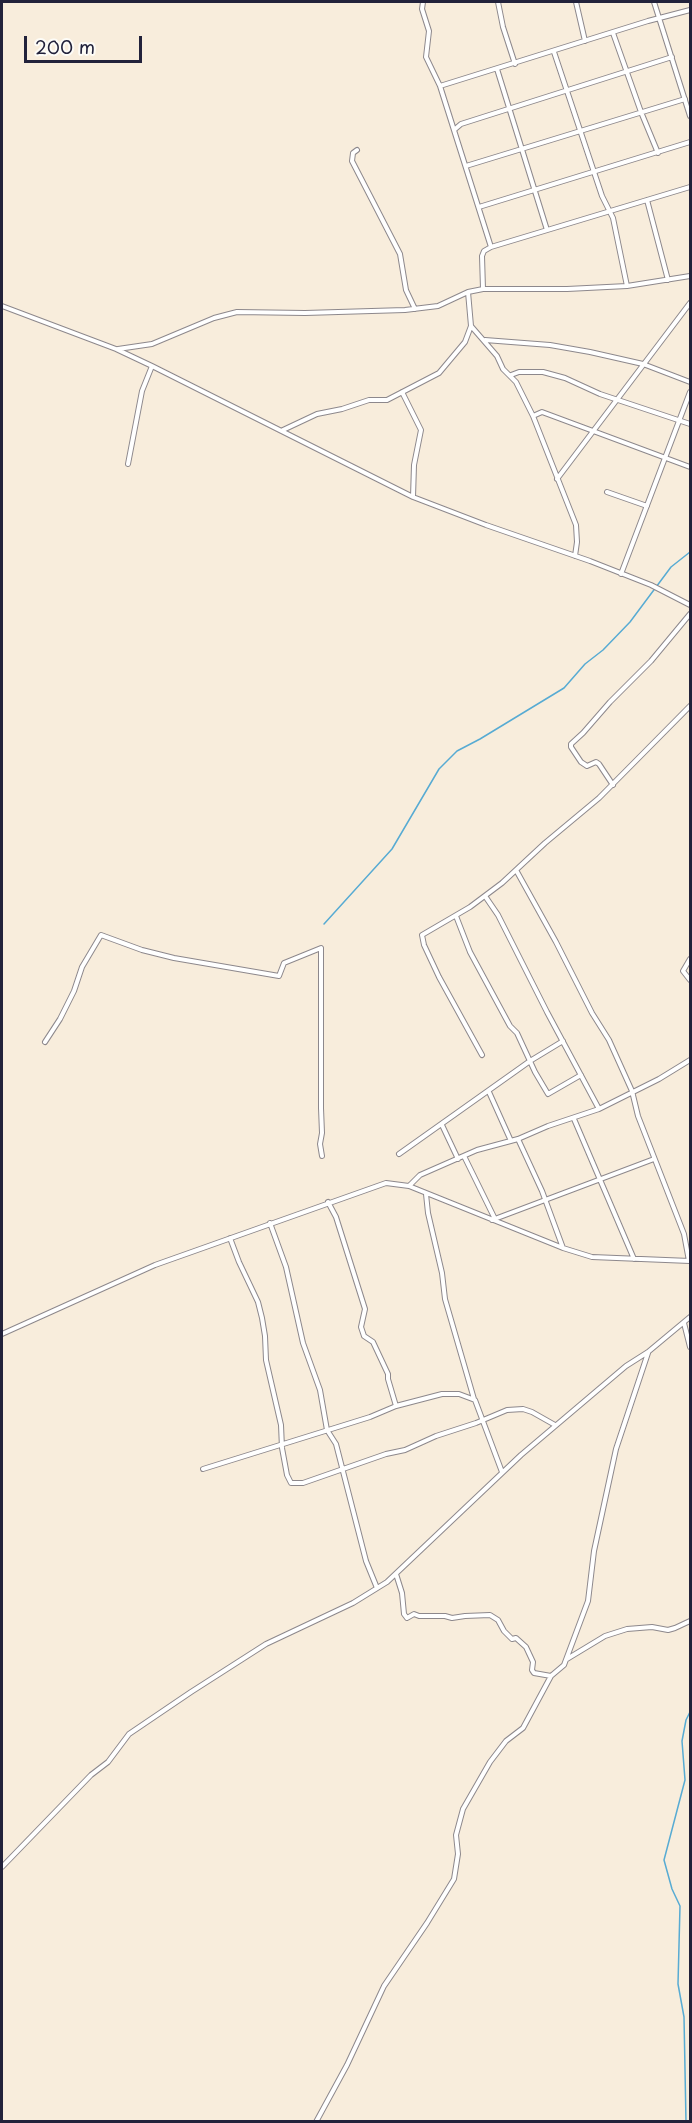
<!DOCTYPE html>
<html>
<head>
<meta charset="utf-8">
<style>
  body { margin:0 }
  #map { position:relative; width:692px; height:2123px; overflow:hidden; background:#f8eddc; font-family:"Playpen Sans",sans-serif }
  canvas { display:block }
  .frame { position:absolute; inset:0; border:3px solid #22223b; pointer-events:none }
  .scale { position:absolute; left:24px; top:36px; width:118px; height:27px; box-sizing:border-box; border:3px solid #22223b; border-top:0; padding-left:8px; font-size:18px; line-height:21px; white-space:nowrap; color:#22223b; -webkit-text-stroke:4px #fdfcf7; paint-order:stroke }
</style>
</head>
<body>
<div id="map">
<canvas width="692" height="2123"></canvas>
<div class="frame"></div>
<div class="scale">200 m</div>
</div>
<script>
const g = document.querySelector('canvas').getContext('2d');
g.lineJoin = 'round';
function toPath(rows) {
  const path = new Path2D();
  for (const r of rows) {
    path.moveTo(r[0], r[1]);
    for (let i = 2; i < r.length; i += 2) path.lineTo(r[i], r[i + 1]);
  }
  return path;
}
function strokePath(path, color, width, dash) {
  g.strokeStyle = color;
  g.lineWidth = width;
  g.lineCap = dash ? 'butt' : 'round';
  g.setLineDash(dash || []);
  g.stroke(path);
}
const stream = toPath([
  [324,924,392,849,439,769,457,751,480,739,564,688,585,664,603,650,630,622,671,567,690,552],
  [686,2122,684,2017,678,1984,680,1906,672,1889,664,1860,685,1780,682,1741,686,1720,690,1712]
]);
const minor = toPath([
  [423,2,422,9,429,31,426,57,440,86],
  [498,2,503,27,515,64],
  [576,2,585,41],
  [654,2,690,116],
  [613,33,641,112,658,153],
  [554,52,602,196,613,218,627,286],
  [497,69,547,230],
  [454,130,461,124,483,117,672,57],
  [357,150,353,153,352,161,400,254,406,290,415,309],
  [466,166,685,99],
  [647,200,668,280],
  [479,207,690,142],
  [491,247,690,187],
  [483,289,482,256,484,251,491,247,440,86,648,21,690,10],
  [468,292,471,326,497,356,503,369,516,382,533,416,576,525,577,542,575,556],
  [2,306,116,349,152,366,413,497,486,525,590,561,651,585,690,605],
  [485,340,550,345,590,352,643,364,690,382],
  [118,349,152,344,214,318,237,312,305,313,405,310,438,306,468,292,483,289,567,289,627,286,690,276],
  [511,375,519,372,543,372,565,378,600,394,690,424],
  [402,392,421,430,414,465,413,497],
  [533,416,542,412,690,467],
  [283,430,317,414,342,409,369,400,387,400,439,373,465,342,471,326],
  [128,464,142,391,152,366],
  [557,479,690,303],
  [607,492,647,506],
  [621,574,690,392],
  [613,785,599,764,596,762,587,766,581,762,571,747,571,744,583,733,610,702,651,661,690,614],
  [516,870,556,942,592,1013,609,1040,632,1091,638,1116,684,1234,689,1261],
  [485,896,498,915,547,1012,599,1109],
  [456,916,470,952,510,1026,517,1033,535,1072,548,1094,581,1075],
  [690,959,683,971,690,980],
  [45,1042,60,1019,74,991,82,967,101,935,142,950,174,958,279,976,284,963,321,948,321,1108,322,1133,320,1144,322,1156],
  [482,1055,439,977,424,945,422,935,470,907,502,883,545,843,599,798,690,706],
  [489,1092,511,1141],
  [574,1119,634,1259],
  [442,1125,458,1159],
  [518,1139,542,1191,563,1248],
  [399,1154,530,1061,563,1041],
  [464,1156,495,1219],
  [409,1186,420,1175,477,1150,518,1139,548,1126,599,1109,659,1079,690,1060],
  [426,1194,428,1213,442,1273,445,1299,474,1399],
  [328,1202,336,1217,365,1309,361,1327,364,1336,373,1342,388,1374,388,1379,396,1406],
  [492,1220,654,1159],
  [270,1223,286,1267,303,1343,320,1390,327,1430,336,1444,366,1561,377,1588],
  [230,1238,239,1262,258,1302,262,1318,265,1336,266,1360,281,1425,282,1448,287,1475,291,1483,303,1483,386,1454,405,1450,436,1436,476,1423,507,1410,523,1409,532,1412,555,1425],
  [684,1323,690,1347],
  [2,1334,155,1265,386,1183,409,1186,563,1248,592,1257,690,1261],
  [203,1469,370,1417,396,1406,442,1394,459,1394,475,1400,502,1472],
  [396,1574,402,1593,404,1614,407,1618,414,1614,419,1616,445,1616,452,1618,465,1616,490,1615,498,1620,504,1631,512,1639,516,1638,526,1647,533,1662,532,1670,534,1673,551,1676],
  [567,1659,605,1636,627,1629,652,1627,668,1630,675,1628,690,1621],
  [2,1867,91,1775,108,1762,129,1734,191,1692,266,1644,353,1603,387,1582,521,1455,626,1366,648,1352,690,1317],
  [316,2122,347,2065,384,1986,427,1923,454,1879,458,1854,456,1835,463,1809,490,1762,506,1741,523,1728,551,1676,564,1665,588,1601,594,1551,616,1449,648,1353]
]);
strokePath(stream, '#57abd3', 1.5);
strokePath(minor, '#8d888c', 6);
strokePath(minor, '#fff', 4);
</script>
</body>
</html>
